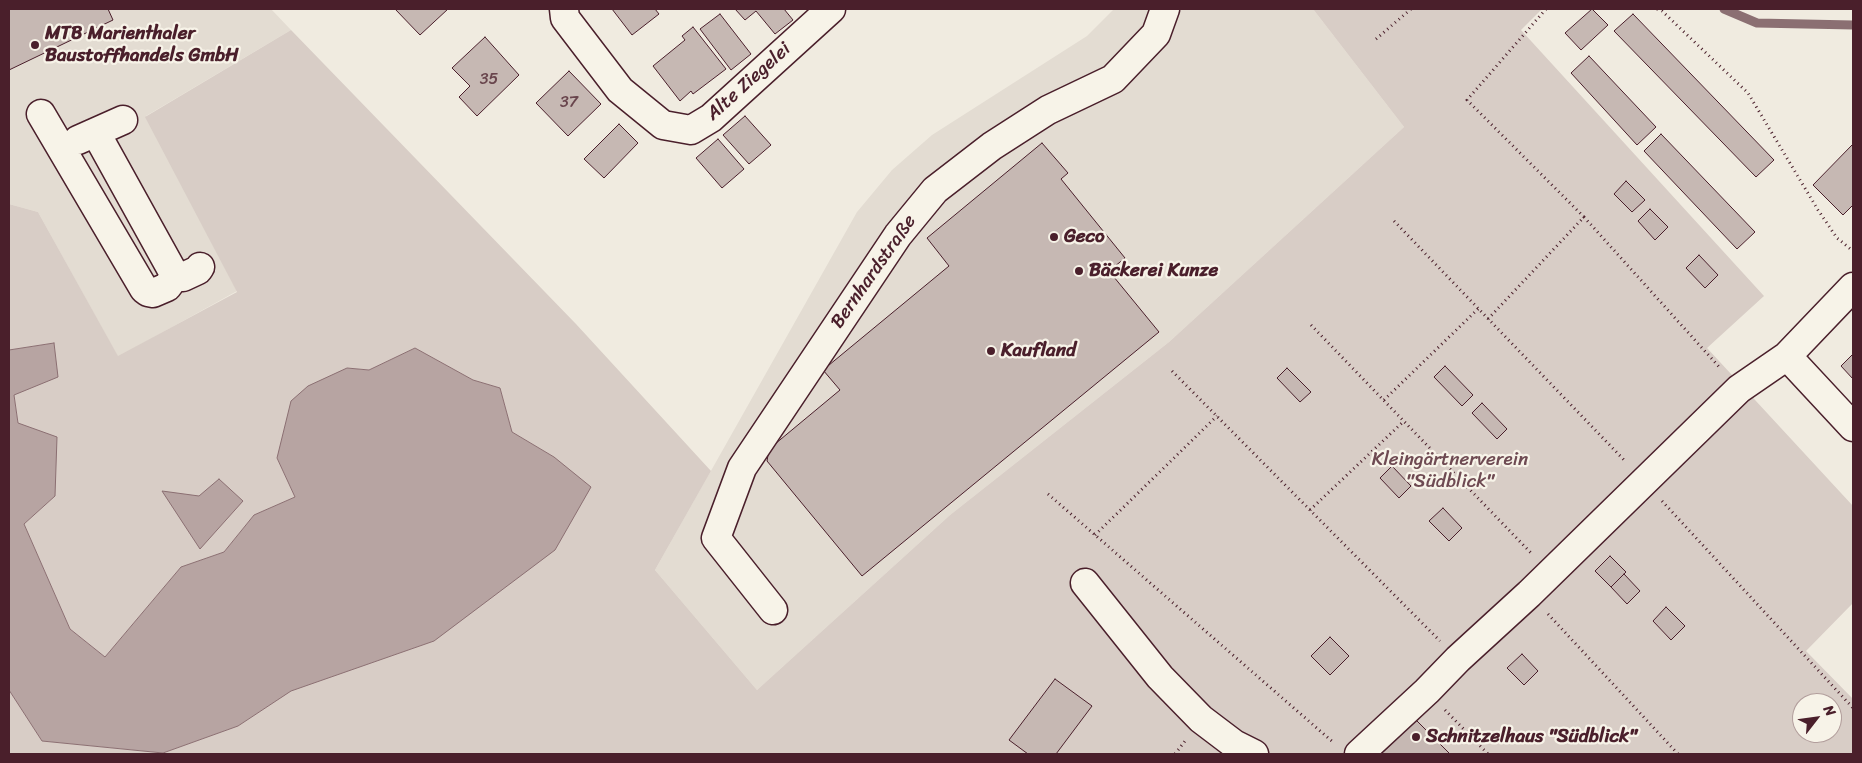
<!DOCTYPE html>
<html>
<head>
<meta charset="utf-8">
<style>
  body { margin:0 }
  #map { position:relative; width:1862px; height:763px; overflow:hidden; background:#f0ebe0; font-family:Sriracha,sans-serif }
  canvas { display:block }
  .frame { position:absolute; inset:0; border:10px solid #4a1f2b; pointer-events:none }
  .north { position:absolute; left:1792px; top:693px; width:50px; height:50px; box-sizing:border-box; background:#f7f3e8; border:1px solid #b29e9c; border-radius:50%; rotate:60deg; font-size:14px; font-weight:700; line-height:20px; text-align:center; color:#4a1f2b }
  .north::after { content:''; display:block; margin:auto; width:18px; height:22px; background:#4a1f2b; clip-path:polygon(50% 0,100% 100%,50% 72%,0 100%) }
</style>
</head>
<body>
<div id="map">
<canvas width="1862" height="763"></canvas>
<div class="frame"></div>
<div class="north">N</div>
</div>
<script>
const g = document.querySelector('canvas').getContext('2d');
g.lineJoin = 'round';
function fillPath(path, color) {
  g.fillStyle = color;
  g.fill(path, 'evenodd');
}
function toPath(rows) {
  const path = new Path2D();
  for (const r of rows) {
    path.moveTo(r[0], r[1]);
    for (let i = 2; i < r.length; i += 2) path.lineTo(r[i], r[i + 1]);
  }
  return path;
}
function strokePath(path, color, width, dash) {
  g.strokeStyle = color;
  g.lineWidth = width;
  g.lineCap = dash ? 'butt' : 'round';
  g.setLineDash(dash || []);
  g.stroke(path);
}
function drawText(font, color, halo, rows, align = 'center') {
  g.font = font + ' Sriracha,sans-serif';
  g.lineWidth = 4.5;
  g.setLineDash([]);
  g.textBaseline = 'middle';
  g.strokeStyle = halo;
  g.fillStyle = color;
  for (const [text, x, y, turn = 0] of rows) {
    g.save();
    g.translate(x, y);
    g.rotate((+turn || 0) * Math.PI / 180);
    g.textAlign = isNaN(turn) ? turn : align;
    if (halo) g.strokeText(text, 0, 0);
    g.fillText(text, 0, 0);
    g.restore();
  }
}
const built = toPath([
  [9,9,271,9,291,30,146,116,237,291,118,357,38,212,9,204],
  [1114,9,1313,9,1404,127,1169,342,950,515,757,690,655,570,857,212,892,170,932,135,1087,36]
]);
const green = toPath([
  [1313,9,1542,9,1521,30,1764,296,1707,348,1853,506,1853,603,1806,651,1853,699,1853,754,9,754,9,690,42,741,163,753,238,726,290,691,434,641,554,457,512,432,500,388,473,380,415,348,369,370,347,368,277,458,295,497,254,515,224,552,181,567,105,657,70,629,24,524,55,496,18,423,14,395,54,343,9,350,9,204,38,212,118,356,237,292,145,117,291,30,576,324,711,471,655,570,757,690,950,515,1169,342,1404,127],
  [1802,703,1832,703,1832,733,1802,733]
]);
const water = toPath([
  [54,343,58,377,14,395,18,423,57,437,55,496,24,524,70,629,105,657,181,567,224,552,254,515,295,497,277,458,291,401,308,386,347,368,369,370,415,348,473,380,500,388,512,432,554,457,591,487,555,550,434,641,291,691,238,726,163,753,42,741,9,690,9,350,54,343],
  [219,479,243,501,200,549,162,491,199,496,219,479]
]);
const stream = toPath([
  [1724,9,1757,23,1853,25]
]);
const building = toPath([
  [9,9,108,9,113,20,9,70,9,9],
  [395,9,448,9,420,35,395,9],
  [612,9,655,9,659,14,632,35,612,9],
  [735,9,784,9,793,20,775,34,756,11,745,20,735,9],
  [1592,9,1608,25,1581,50,1565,33,1592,9],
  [720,14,751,54,731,70,700,29,720,14],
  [1633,14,1774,160,1756,177,1614,31,1633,14],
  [693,27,726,69,693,94,691,91,680,101,653,66,685,40,682,36,693,27],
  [485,37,519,75,477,116,459,97,470,86,452,68,485,37],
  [1589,56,1656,127,1637,145,1571,73,1589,56],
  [569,71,601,104,568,136,536,103,569,71],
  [745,116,771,145,749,164,723,135,745,116],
  [619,124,638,143,604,178,584,159,619,124],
  [1661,134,1755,232,1737,249,1644,151,1661,134],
  [718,139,744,169,722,188,696,158,718,139],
  [1042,143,1068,173,1061,179,1125,258,1109,271,1159,332,862,576,767,461,769,449,840,390,823,370,949,266,927,238,1042,143],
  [1853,144,1853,205,1843,215,1813,185,1853,144],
  [1626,181,1645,200,1632,212,1614,194,1626,181],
  [1650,209,1668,227,1655,240,1638,221,1650,209],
  [1699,255,1718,275,1705,288,1686,268,1699,255],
  [1853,354,1853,379,1841,366,1853,354],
  [1445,366,1473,395,1462,406,1434,377,1445,366],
  [1287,368,1311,392,1300,402,1277,378,1287,368],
  [1482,403,1507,429,1497,439,1472,413,1482,403],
  [1392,466,1411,486,1399,498,1380,478,1392,466],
  [1443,508,1462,528,1449,541,1429,521,1443,508],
  [1610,556,1626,572,1611,587,1595,571,1610,556],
  [1624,574,1640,591,1627,604,1611,587,1624,574],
  [1666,607,1685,626,1671,640,1653,621,1666,607],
  [1330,637,1349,656,1330,675,1311,656,1330,637],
  [1522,654,1538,671,1524,685,1507,668,1522,654],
  [1055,679,1092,706,1056,754,1028,754,1009,740,1055,679],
  [1416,720,1450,754,1381,754,1416,720]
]);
const path = toPath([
  [1546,9,1467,100,1584,217],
  [1657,9,1662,11,1748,93,1818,210,1837,238,1853,251],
  [1376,39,1411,9],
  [1394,221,1626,462],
  [1488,319,1584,217,1721,369],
  [1311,325,1532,554],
  [1172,371,1440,641],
  [1384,400,1479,308],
  [1048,494,1334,743],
  [1662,501,1853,708],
  [1310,510,1404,421],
  [1095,535,1217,416],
  [1548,614,1678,754],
  [1445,710,1488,754],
  [1175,754,1185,741]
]);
const minor = toPath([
  [564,9,565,18,620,90,663,125,691,130,711,118,831,9],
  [41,114,144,289,148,292,153,293,167,287,176,275],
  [96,133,173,272,176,275,183,277,198,270,200,267],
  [78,140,123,120],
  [1787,356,1853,427],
  [1085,583,1160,677,1201,719,1234,744,1254,754],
  [773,610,716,538,742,468,898,235,935,190,992,146,1048,110,1113,79,1156,34,1165,9],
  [1359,754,1427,691,1458,659,1529,594,1739,389,1787,356,1853,287]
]);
const markers = [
  [35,45,5,"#4a1f2b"],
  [1054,237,5,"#4a1f2b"],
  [1079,271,5,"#4a1f2b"],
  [991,351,5,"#4a1f2b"],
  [1416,737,5,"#4a1f2b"]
];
const numberNames = [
  ["35",489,80],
  ["37",569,103]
];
const poiNames = [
  ["MTB Marienthaler",45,34],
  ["Baustoffhandels GmbH",45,56],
  ["Geco",1064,237],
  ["Bäckerei Kunze",1089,271],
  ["Kaufland",1001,351],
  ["Schnitzelhaus \"Südblick\"",1426,737]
];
const streetNames = [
  ["Alte Ziegelei",749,82,-42],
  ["Bernhardstraße",874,272,-55]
];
const parkNames = [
  ["Kleingärtnerverein",1450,460],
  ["\"Südblick\"",1450,482]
];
fillPath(built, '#e3dcd2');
fillPath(green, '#d8cdc6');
fillPath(water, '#b7a4a2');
strokePath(water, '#8b6f72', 1);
strokePath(stream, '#8b6f72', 9);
fillPath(building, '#c6b8b3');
strokePath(building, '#4a1f2b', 1);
strokePath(minor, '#4a1f2b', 31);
strokePath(path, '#4a1f2b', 3, [1, 4]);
strokePath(minor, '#f7f3e8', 28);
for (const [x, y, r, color] of markers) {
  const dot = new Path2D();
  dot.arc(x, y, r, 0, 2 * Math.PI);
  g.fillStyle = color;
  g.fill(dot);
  strokePath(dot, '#f7f3e8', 2);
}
drawText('16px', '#69454d', null, numberNames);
drawText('bold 19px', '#4a1f2b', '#f7f3e8', poiNames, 'left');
drawText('19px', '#4a1f2b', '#f7f3e8', streetNames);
drawText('19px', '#6e4a52', '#f7f3e8', parkNames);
</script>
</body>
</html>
